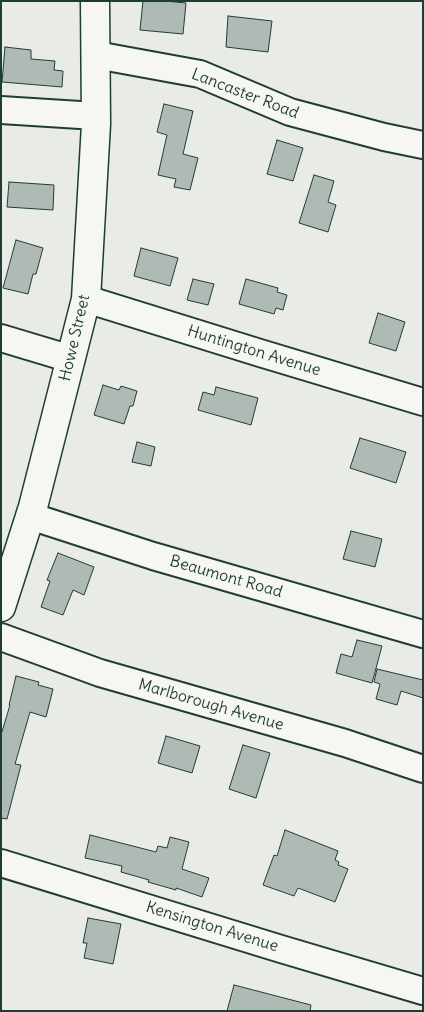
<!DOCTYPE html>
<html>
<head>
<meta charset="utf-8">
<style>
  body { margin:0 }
  #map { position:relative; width:424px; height:1012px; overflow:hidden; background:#e9ebe7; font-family:Delius,sans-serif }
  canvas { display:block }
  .frame { position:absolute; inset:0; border:2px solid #1f3d34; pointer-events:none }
</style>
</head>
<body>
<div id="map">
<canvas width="424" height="1012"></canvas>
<div class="frame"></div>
</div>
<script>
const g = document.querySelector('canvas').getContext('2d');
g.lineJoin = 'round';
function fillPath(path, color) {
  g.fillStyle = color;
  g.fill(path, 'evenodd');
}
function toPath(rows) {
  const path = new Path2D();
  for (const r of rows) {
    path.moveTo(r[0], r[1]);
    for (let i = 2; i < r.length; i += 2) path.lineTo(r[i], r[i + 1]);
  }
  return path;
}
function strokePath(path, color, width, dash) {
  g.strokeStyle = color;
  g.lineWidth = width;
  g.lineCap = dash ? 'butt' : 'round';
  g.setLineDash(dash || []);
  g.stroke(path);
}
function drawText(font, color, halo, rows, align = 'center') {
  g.font = font + ' Delius,sans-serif';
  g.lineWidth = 5;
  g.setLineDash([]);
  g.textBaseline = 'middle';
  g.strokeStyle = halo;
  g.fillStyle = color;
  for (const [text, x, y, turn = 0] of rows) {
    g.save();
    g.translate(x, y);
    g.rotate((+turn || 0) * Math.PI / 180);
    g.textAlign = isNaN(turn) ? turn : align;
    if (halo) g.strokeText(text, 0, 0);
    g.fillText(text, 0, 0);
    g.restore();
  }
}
const building = toPath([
  [143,1,165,1,186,3,183,34,140,30,143,1],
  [228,16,272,21,268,52,226,47,228,16],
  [5,47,31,50,31,59,55,61,54,70,63,71,62,87,2,82,5,47],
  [164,104,193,111,183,154,198,158,190,190,174,187,176,179,158,175,167,135,157,132,164,104],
  [277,140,303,148,293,181,267,174,277,140],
  [314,175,334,181,328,202,336,205,328,232,299,223,314,175],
  [9,182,54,185,53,210,7,207,9,182],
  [16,240,43,248,36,274,33,274,28,294,3,288,16,240],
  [141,248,178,258,170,286,134,276,141,248],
  [193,279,214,284,208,305,187,300,193,279],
  [246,279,278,288,277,292,287,295,283,310,276,308,274,314,239,304,246,279],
  [378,313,405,322,396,351,369,343,378,313],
  [103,385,119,390,121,386,137,391,133,406,130,406,124,424,94,415,103,385],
  [216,387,258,398,251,425,198,410,203,392,214,395,216,387],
  [360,438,406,452,396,483,350,468,360,438],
  [137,442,155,447,151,466,132,462,137,442],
  [351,531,382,539,375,567,343,559,351,531],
  [58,553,94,567,84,595,73,590,63,615,41,607,50,581,47,580,58,553],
  [357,640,382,646,372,683,336,673,341,654,352,657,357,640],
  [377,669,423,680,423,698,401,691,397,705,376,699,380,684,374,682,377,669],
  [16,676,39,682,38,685,53,689,46,717,30,712,15,764,21,765,7,819,1,818,1,735,10,705,9,705,16,676],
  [166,736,200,746,192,773,158,763,166,736],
  [243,745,270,753,256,798,229,789,243,745],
  [285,830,338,851,335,860,339,862,338,865,348,869,335,902,298,888,294,896,263,885,274,855,277,856,285,830],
  [90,835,156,852,158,846,167,848,170,837,189,842,182,869,209,878,202,897,176,888,176,890,148,882,149,880,121,872,122,866,85,858,90,835],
  [88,918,121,924,113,964,84,958,87,943,83,943,88,918],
  [234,985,311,1005,310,1011,227,1011,234,985]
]);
const minor = toPath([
  [96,55,200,74,290,112,384,137,423,145],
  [1,110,96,116],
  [86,299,260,353,423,402],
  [1,338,71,359],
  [30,516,153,556,423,634],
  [1,637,100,673,345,743,423,769],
  [1,863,281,949,423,991]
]);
const major = toPath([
  [1,607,33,507,86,299,96,124,95,1]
]);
const streetNames = [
  ["Lancaster Road",245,94,21],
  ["Howe Street",75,338,-77],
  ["Huntington Avenue",254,351,17],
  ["Beaumont Road",226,577,16],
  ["Marlborough Avenue",211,705,16],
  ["Kensington Avenue",212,927,17]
];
fillPath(building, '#b0bab5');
strokePath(building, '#1f3d34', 1);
strokePath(minor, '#1f3d34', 30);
strokePath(major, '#1f3d34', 31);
strokePath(minor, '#f6f6f2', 26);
strokePath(major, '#f6f6f2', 28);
drawText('16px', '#1f3d34', '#f6f6f2', streetNames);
</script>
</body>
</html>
